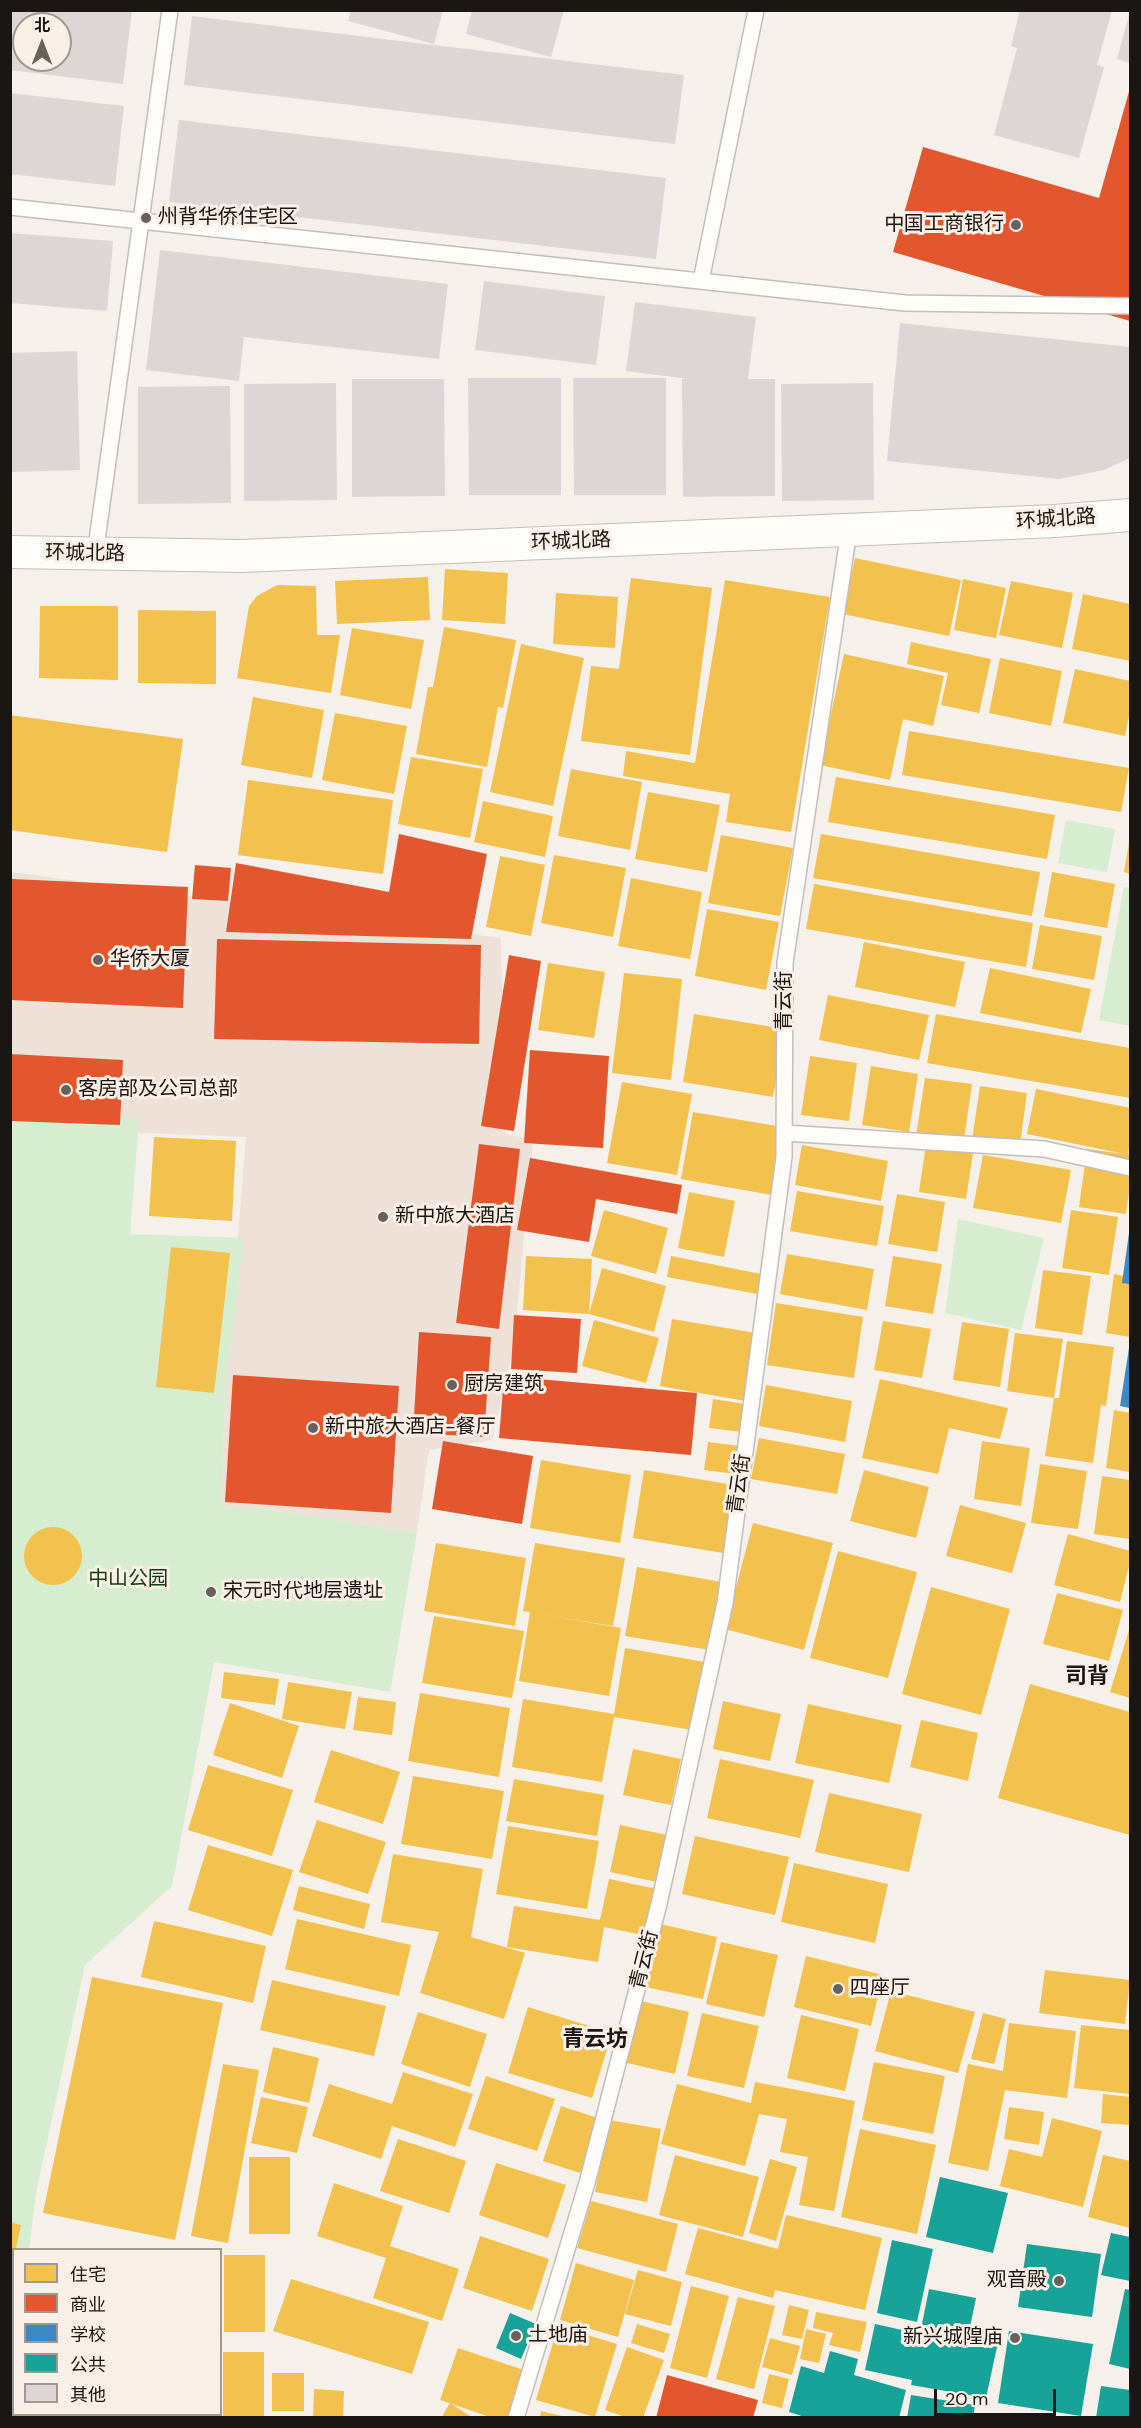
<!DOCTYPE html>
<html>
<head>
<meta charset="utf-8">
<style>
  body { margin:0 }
  #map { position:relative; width:1141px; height:2428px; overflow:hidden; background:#f6f0ea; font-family:"DM Sans","Noto Sans SC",sans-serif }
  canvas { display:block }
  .frame { position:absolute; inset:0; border:12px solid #1a1613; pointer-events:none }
  .legend { position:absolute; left:12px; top:2248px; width:210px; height:168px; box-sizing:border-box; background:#faefe6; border:2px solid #a09892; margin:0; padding:8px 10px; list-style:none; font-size:18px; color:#1a1613 }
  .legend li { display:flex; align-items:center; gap:12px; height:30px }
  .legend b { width:30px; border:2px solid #a09892 }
  .north { position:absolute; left:12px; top:12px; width:60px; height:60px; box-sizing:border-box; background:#faefe6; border:2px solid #a09892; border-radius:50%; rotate:0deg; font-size:16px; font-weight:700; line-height:24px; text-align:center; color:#1a1613 }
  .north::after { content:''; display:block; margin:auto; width:21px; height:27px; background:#67625e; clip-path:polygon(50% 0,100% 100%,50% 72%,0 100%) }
  .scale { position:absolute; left:934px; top:2389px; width:122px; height:27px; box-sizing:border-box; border:3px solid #1a1613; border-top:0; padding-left:8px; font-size:18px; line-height:21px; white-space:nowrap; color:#1a1613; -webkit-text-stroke:4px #faefe6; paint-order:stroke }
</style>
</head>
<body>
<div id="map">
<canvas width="1141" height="2428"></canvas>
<div class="frame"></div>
<ul class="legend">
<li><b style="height:16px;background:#f2c14e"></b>住宅</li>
<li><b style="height:16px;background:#e4572e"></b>商业</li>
<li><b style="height:16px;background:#3f88c5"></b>学校</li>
<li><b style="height:16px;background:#17a398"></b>公共</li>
<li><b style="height:16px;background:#dcd7d6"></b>其他</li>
</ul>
<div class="north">北</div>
<div class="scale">20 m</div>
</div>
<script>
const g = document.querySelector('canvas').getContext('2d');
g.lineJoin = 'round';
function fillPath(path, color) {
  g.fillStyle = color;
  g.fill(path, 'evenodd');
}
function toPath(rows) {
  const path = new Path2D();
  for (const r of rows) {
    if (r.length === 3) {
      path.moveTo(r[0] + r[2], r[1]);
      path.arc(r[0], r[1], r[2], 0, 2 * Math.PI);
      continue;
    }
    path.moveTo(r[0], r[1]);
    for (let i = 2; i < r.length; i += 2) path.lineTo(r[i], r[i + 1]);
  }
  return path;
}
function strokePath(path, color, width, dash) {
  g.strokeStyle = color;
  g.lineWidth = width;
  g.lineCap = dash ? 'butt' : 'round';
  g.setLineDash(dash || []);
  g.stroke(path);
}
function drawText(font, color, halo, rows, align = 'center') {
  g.font = font + ' "DM Sans","Noto Sans SC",sans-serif';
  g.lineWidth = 6;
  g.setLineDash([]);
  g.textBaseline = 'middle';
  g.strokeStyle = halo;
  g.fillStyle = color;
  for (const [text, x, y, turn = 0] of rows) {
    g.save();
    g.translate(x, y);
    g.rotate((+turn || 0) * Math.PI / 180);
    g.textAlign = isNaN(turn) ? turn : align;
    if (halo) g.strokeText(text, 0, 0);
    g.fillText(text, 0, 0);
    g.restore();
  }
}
const built = toPath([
  [11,872,501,938,505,1134,533,1139,514,1345,492,1440,429,1450,417,1533,273,1510,221,1507,226,1379,246,1137,11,1128]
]);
const green = toPath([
  [1066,820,1115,829,1107,872,1058,863],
  [1124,887,1130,888,1130,1026,1099,1020],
  [11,1101,139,1119,130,1234,244,1238,226,1379,221,1507,273,1510,417,1533,390,1692,214,1662,172,1886,85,1965,36,2193,29,2249,14,2250,13,2308,11,2307],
  [958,1219,1044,1238,1021,1330,945,1313]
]);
const homes = toPath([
  [855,558,961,580,949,636,843,614],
  [445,569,508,573,505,624,442,620],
  [428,577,430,620,337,624,335,581],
  [631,578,712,588,690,755,581,741,591,666,619,669],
  [963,579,1006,588,996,638,954,630],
  [725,580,830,597,791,832,726,822,730,794,623,776,626,751,695,763],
  [1011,581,1073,593,1062,648,999,635],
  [277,585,316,586,317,635,340,635,331,693,237,678,249,606,257,596],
  [556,593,618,597,615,648,553,644],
  [1083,594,1130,604,1130,661,1072,649],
  [40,606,118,606,118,680,39,678],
  [138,610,216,611,216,684,138,683],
  [444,627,516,640,503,708,498,707,487,767,416,754,428,687,433,687],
  [352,628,424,640,411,709,340,695],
  [911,642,991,659,979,713,941,705,948,673,907,664],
  [521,644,584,658,553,806,490,792],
  [844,654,944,676,933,726,903,719,890,780,820,765],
  [1000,658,1062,671,1051,726,989,713],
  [1075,669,1130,681,1130,711,1125,736,1063,723],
  [253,697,324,710,312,778,241,765],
  [335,713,407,726,394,794,322,780],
  [10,715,183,739,167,852,10,830],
  [909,731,1129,768,1121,812,902,775],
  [411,757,483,769,470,838,398,824],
  [571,769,642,782,630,850,558,836],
  [836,777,1055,815,1047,859,828,822],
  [248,780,393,800,383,874,238,855],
  [648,792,720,805,707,872,635,859],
  [483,801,553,816,545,857,474,842],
  [821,834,1040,872,1032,916,813,878],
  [721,835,793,848,780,916,708,903],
  [1129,843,1130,843,1130,874,1124,872],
  [554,855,626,868,613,937,541,923],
  [500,856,545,865,531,936,486,927],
  [1052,872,1115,884,1107,928,1044,917],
  [631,878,702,892,690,959,618,946],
  [814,884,1033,923,1026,967,806,929],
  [707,909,779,922,766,990,695,976],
  [1040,925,1102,936,1094,980,1032,969],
  [864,942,965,962,955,1007,855,987],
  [548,963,605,972,594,1038,538,1030],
  [990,968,1091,989,1081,1033,980,1013],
  [624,973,682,979,671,1080,612,1073],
  [828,995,929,1015,919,1060,819,1040],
  [694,1014,785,1029,773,1097,683,1082],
  [936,1014,1130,1048,1130,1098,927,1063],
  [810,1056,857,1063,849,1121,801,1115],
  [871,1066,918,1074,909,1132,862,1125],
  [925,1078,972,1084,964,1139,972,1140,980,1086,1027,1093,1019,1152,974,1146,966,1199,919,1192,927,1137,916,1136],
  [622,1082,692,1094,677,1175,607,1163],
  [1036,1089,1130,1108,1130,1142,1128,1154,1130,1155,1130,1184,1126,1214,1079,1207,1087,1149,1125,1154,1027,1134],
  [693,1112,783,1127,772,1195,681,1179],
  [154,1137,236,1141,232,1221,149,1216],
  [802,1145,888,1161,881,1201,795,1185],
  [983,1155,1071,1170,1061,1223,973,1208],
  [797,1191,884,1206,877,1246,790,1231],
  [689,1192,735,1201,724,1257,678,1248],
  [897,1194,945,1202,937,1252,888,1244],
  [604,1210,668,1228,656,1274,591,1256],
  [1071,1210,1118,1217,1109,1275,1062,1268],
  [171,1247,230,1253,214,1393,156,1387],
  [787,1254,874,1269,867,1310,780,1294],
  [526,1256,592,1259,589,1314,523,1310],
  [671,1256,761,1274,757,1294,667,1277],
  [893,1256,942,1264,933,1314,885,1306],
  [602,1268,666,1286,654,1332,589,1314],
  [1043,1270,1091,1276,1082,1335,1035,1328],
  [1114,1274,1130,1277,1130,1337,1106,1333],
  [776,1303,863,1317,854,1378,767,1365],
  [672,1319,762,1334,751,1402,660,1386],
  [594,1320,659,1338,646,1383,582,1366],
  [883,1321,931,1329,922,1378,874,1370],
  [962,1322,1009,1329,1000,1387,953,1380],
  [1015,1333,1063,1339,1054,1398,1059,1398,1067,1341,1114,1347,1106,1406,1101,1405,1093,1463,1045,1456,1054,1398,1007,1391],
  [880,1379,1008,1408,1000,1439,949,1428,938,1474,862,1458],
  [766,1385,852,1401,845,1442,759,1426],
  [713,1399,745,1404,742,1432,709,1428],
  [1114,1410,1130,1413,1130,1472,1106,1468],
  [759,1438,845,1454,837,1494,751,1479],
  [982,1441,1030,1448,1021,1506,974,1499],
  [708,1442,740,1446,736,1474,704,1470],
  [541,1460,631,1475,620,1543,530,1528],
  [1040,1464,1087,1471,1078,1529,1031,1523],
  [644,1470,734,1485,723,1553,633,1538],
  [864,1470,929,1487,916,1538,850,1521],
  [1102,1476,1130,1480,1130,1539,1094,1534],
  [960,1505,1026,1523,1012,1573,946,1556],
  [753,1523,833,1543,804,1650,725,1629],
  [53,1556,29],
  [1068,1534,1130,1551,1130,1562,1120,1602,1054,1585],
  [436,1543,526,1558,515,1626,424,1611],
  [535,1543,625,1558,613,1626,539,1614,621,1628,609,1696,519,1681,530,1612,523,1611],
  [838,1551,917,1572,888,1678,810,1658],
  [637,1567,727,1583,716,1651,625,1636],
  [931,1587,1010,1609,981,1715,902,1694],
  [1057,1593,1123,1610,1109,1661,1043,1644],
  [434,1616,524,1631,512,1698,422,1683],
  [1130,1627,1130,1698,1110,1692],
  [625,1648,716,1664,704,1732,614,1717,602,1782,512,1767,523,1699,614,1714],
  [224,1672,279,1679,275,1705,221,1698],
  [288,1682,352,1692,345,1729,282,1719],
  [1030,1684,1130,1712,1130,1835,998,1798],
  [420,1693,510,1708,499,1777,408,1761],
  [358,1697,396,1702,392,1735,353,1730],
  [723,1701,781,1714,770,1761,713,1749],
  [230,1703,299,1726,282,1778,213,1755],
  [808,1704,902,1725,889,1783,795,1763],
  [921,1720,978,1733,968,1781,910,1767],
  [633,1749,681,1759,671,1805,623,1795],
  [331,1750,400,1772,383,1824,314,1802],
  [720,1759,814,1780,800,1838,707,1818],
  [208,1765,293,1790,272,1856,188,1830],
  [413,1776,504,1791,492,1859,401,1844],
  [514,1779,604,1795,597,1836,506,1821],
  [829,1793,922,1814,909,1872,815,1852],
  [317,1820,386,1842,368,1894,299,1872],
  [620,1825,667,1835,657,1882,610,1872],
  [508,1826,599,1841,587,1909,496,1894],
  [695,1836,789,1857,775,1915,682,1894],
  [208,1845,293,1870,272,1936,188,1910],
  [393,1854,483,1869,471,1937,525,1953,504,2019,420,1993,439,1932,381,1922],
  [794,1863,888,1884,875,1943,781,1922],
  [609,1879,657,1889,647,1936,604,1927,598,1962,507,1947,514,1906,600,1920],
  [299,1886,370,1904,364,1929,293,1910],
  [297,1919,411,1945,399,1996,285,1969],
  [154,1921,266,1946,253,2003,141,1977],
  [660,1924,717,1937,703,1999,645,1987],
  [721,1942,778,1955,764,2017,706,2004],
  [806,1956,883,1975,871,2026,794,2007],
  [1045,1970,1130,1980,1125,2024,1039,2013],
  [92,1977,223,2003,175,2240,43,2213],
  [272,1980,386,2006,374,2056,260,2030],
  [891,1991,975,2012,958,2073,875,2051],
  [632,1999,689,2012,675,2074,618,2061],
  [528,2007,612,2033,592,2098,508,2073],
  [418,2012,487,2034,470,2087,401,2064],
  [702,2013,759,2026,744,2088,687,2076],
  [983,2013,1006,2019,994,2064,971,2059],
  [801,2015,859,2029,845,2091,787,2078],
  [1009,2023,1076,2031,1067,2098,1005,2090,988,2171,948,2163,968,2064,1003,2071],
  [1081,2025,1130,2030,1130,2094,1074,2088],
  [273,2047,319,2058,309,2103,263,2092],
  [874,2062,945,2076,933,2134,862,2120],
  [223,2064,259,2070,228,2243,191,2236],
  [403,2072,473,2094,455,2147,392,2126,381,2159,312,2136,329,2084,392,2104],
  [486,2076,555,2099,537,2151,468,2129],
  [755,2082,855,2101,834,2211,799,2205,808,2157,780,2152,787,2119,759,2114,745,2166,661,2144,677,2084,751,2103],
  [1103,2094,1130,2097,1130,2125,1101,2123],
  [261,2097,308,2107,297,2153,251,2143],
  [561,2106,598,2118,580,2173,543,2161],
  [1009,2107,1044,2112,1039,2145,1004,2139],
  [1052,2118,1102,2131,1083,2207,1000,2186,1009,2149,1042,2157],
  [609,2120,661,2129,647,2202,595,2192],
  [860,2129,936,2145,917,2234,841,2217],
  [398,2139,466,2161,449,2213,380,2191],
  [675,2155,759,2177,743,2237,659,2215],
  [1103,2155,1130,2161,1130,2228,1088,2217],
  [249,2157,290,2157,290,2234,249,2234],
  [770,2159,797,2167,776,2241,749,2233],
  [496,2163,566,2185,548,2238,479,2215],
  [334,2183,403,2206,390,2246,459,2269,442,2321,373,2298,386,2258,317,2236],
  [591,2201,678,2224,666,2272,577,2248],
  [786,2215,882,2238,865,2310,775,2290,773,2298,685,2274,698,2228,778,2249],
  [10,2222,21,2225,14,2257,10,2256],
  [480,2236,549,2259,532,2311,463,2288],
  [224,2255,265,2255,265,2332,224,2332],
  [576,2263,634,2280,618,2337,560,2320],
  [638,2270,682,2282,671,2326,625,2314],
  [291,2279,429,2322,412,2374,273,2331],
  [691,2286,729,2296,707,2378,670,2368],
  [738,2297,775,2306,754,2389,716,2379],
  [789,2305,809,2310,802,2339,782,2335],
  [816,2312,867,2322,860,2352,829,2345,833,2333,813,2328],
  [637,2324,670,2334,664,2353,631,2343],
  [558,2326,617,2344,595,2417,536,2400],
  [806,2329,826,2334,819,2363,800,2359],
  [770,2338,800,2346,792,2375,762,2367],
  [627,2347,664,2360,643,2418,628,2418,605,2410],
  [458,2348,527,2371,511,2418,493,2418,440,2400],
  [223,2352,264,2352,264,2418,223,2418],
  [272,2373,304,2373,304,2411,272,2411],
  [769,2374,789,2379,782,2408,762,2403],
  [314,2389,344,2391,343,2418,313,2418],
  [450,2403,473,2418,441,2418],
  [541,2411,566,2417,566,2418,540,2418]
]);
const shops = toPath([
  [1130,88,1130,321,893,252,923,147,1099,198],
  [399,834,487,854,471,939,226,932,236,863,389,892],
  [195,865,231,868,228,901,192,899],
  [12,879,188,887,183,1008,10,1000],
  [217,939,481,945,479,1044,214,1039],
  [509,955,541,961,514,1131,481,1126],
  [530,1050,609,1056,603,1148,524,1143],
  [10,1054,123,1060,120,1125,10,1121],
  [479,1144,520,1149,499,1329,456,1323],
  [530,1158,682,1185,677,1214,596,1199,589,1242,517,1230],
  [514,1315,581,1319,577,1373,511,1369],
  [419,1332,491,1337,484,1437,413,1433],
  [233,1375,399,1386,391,1513,225,1502],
  [504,1376,697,1393,691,1455,499,1438],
  [443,1441,533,1456,522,1524,432,1509],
  [667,2375,758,2400,753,2418,656,2418]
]);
const schools = toPath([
  [1129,1233,1130,1233,1130,1284,1122,1283],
  [1129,1348,1130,1348,1130,1408,1120,1406]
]);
const public = toPath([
  [940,2177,1008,2193,993,2253,926,2237],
  [1111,2233,1130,2237,1130,2281,1101,2275],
  [892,2240,933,2249,917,2322,877,2313],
  [1027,2244,1101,2254,1092,2317,1018,2307],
  [929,2289,976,2298,970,2327,1000,2333,986,2398,911,2385,912,2380,865,2370,875,2324,920,2334],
  [1125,2289,1130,2290,1130,2369,1109,2364],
  [510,2313,536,2324,521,2359,496,2348],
  [1009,2331,1093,2344,1081,2416,998,2403],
  [830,2351,858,2359,854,2375,906,2390,899,2418,808,2418,789,2412,801,2366,824,2373],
  [1101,2386,1130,2390,1130,2418,1096,2418],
  [911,2395,975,2405,973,2418,907,2418],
  [14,2414,199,2414,199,2418,14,2418]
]);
const building = toPath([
  [10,10,132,10,123,84,10,70],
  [24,24,60,24,60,60,24,60],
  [351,10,443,10,434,44,348,21],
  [472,10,564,10,551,57,466,34],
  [1020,10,1112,10,1097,65,1104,67,1079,158,994,135,1017,48,1011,46],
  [1130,11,1130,63,1117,59],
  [192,16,684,75,675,144,184,85],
  [10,93,124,106,115,186,10,174],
  [179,120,666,178,656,259,169,202],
  [10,233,113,241,107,311,10,303],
  [160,250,448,284,439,359,244,337,239,381,146,370],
  [484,281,605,296,596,365,475,350],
  [635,302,756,317,748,379,775,379,775,496,683,497,682,379,689,379,626,371],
  [900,323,1130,347,1130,458,1104,470,1059,479,887,461],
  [77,351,80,470,10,472,10,353],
  [468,378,561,378,561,495,469,495],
  [573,378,666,378,666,495,574,495],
  [352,379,444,379,445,496,352,497],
  [336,383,337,500,244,501,244,384],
  [873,383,874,500,782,501,781,384],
  [230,386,231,503,138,504,138,387]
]);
const service = toPath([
  [10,207,905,303,1130,306],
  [701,281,756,10],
  [95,555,170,10],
  [784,1133,1044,1149,1130,1168],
  [516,2418,587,2183,659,1904,725,1603,784,1157,785,963,849,530]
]);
const minor = toPath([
  [10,552,242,556,1055,521,1130,515]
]);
const markers = [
  [146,218,6,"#67625e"],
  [1016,225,6,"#67625e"],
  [98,960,6,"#67625e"],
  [66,1090,6,"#67625e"],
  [383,1217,6,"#67625e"],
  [452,1385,6,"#67625e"],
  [313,1428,6,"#67625e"],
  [211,1592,6,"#67625e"],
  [838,1989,6,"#67625e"],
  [1059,2281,6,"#67625e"],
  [516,2336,6,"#67625e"],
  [1015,2338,6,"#67625e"]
];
const poiNames = [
  ["州背华侨住宅区",158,218],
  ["中国工商银行",1004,225,"right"],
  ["华侨大厦",110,960],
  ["客房部及公司总部",78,1090],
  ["新中旅大酒店",395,1217],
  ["厨房建筑",464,1385],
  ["新中旅大酒店-餐厅",325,1428],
  ["宋元时代地层遗址",223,1592],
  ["四座厅",850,1989],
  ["观音殿",1047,2281,"right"],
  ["土地庙",528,2336],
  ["新兴城隍庙",1003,2338,"right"]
];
const streetNames = [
  ["环城北路",1056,520,-4],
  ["环城北路",571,542,-2],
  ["环城北路",85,554,1],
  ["青云街",785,1001,-90],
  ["青云街",740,1484,-82],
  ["青云街",645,1960,-76]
];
const parkNames = [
  ["中山公园",128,1580]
];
const quarterNames = [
  ["司背",1087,1677],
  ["青云坊",595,2040]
];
fillPath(built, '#eee2d8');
fillPath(green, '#d6edd0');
fillPath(homes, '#f2c14e');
fillPath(shops, '#e4572e');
fillPath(schools, '#3f88c5');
fillPath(public, '#17a398');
fillPath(building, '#dcd7d6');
strokePath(service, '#c3beba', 18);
strokePath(minor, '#c3beba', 34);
strokePath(service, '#fefdfc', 15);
strokePath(minor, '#fefdfc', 32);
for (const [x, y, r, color] of markers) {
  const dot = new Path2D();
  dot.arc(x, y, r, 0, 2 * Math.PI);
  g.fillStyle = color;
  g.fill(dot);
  strokePath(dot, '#faefe6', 2);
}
drawText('20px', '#1a1613', '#faefe6', poiNames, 'left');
drawText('20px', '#1a1613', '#faefe6', streetNames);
drawText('20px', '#0b4011', '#faefe6', parkNames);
drawText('bold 22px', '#1a1613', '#faefe6', quarterNames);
</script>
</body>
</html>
